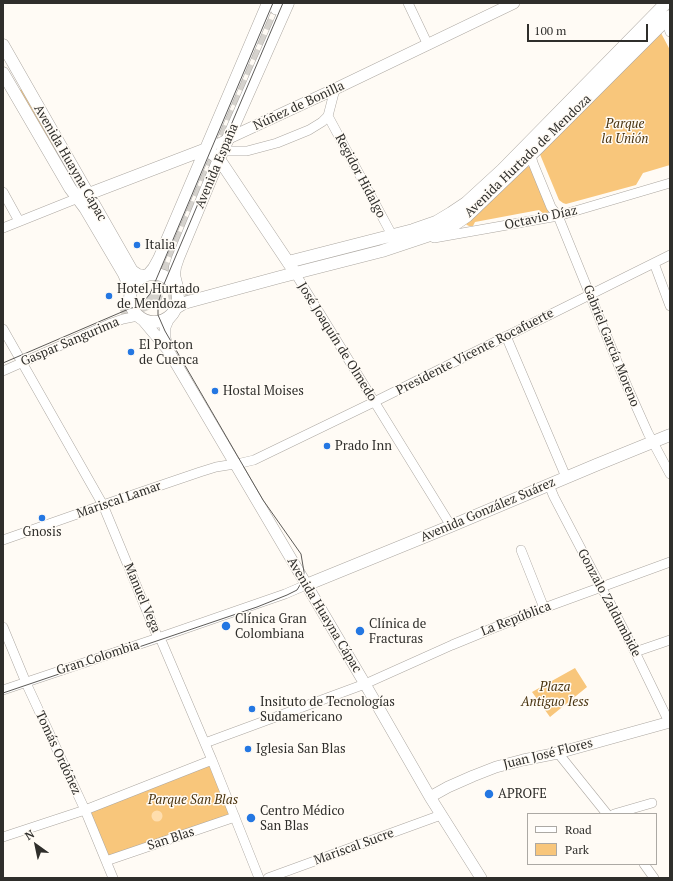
<!DOCTYPE html>
<html>
<head>
<meta charset="utf-8">
<style>
  body { margin:0 }
  #map { position:relative; width:673px; height:881px; overflow:hidden; background:#fffbf5; font-family:"PT Serif",serif }
  canvas { display:block }
  .frame { position:absolute; inset:0; border:4px solid #2f2e2b; pointer-events:none }
  .legend { position:absolute; left:527px; top:813px; width:130px; height:52px; box-sizing:border-box; background:#fffbf5; border:1px solid #aca9a4; margin:0; padding:5px 7px; list-style:none; font-size:12px; color:#2f2e2b }
  .legend li { display:flex; align-items:center; gap:8px; height:20px }
  .legend b { width:20px; border:1px solid #aca9a4 }
  .north { position:absolute; left:16px; top:825px; width:40px; height:40px; -webkit-text-stroke:3px #fffbf5; paint-order:stroke; rotate:327deg; font-size:11px; font-weight:700; line-height:16px; text-align:center; color:#2f2e2b }
  .north::after { content:''; display:block; margin:auto; width:14px; height:18px; background:#2f2e2b; clip-path:polygon(50% 0,100% 100%,50% 72%,0 100%) }
  .scale { position:absolute; left:527px; top:24px; width:121px; height:18px; box-sizing:border-box; border:2px solid #2f2e2b; border-top:0; padding-left:5px; font-size:12px; line-height:14px; white-space:nowrap; color:#2f2e2b; -webkit-text-stroke:3px #fffbf5; paint-order:stroke }
</style>
</head>
<body>
<div id="map">
<canvas width="673" height="881"></canvas>
<div class="frame"></div>
<ul class="legend">
<li><b style="height:5px;background:#fff"></b>Road</li>
<li><b style="height:11px;background:#f8c67b"></b>Park</li>
</ul>
<div class="north">N</div>
<div class="scale">100 m</div>
</div>
<script>
const g = document.querySelector('canvas').getContext('2d');
g.lineJoin = 'round';
function fillPath(path, color) {
  g.fillStyle = color;
  g.fill(path, 'evenodd');
}
function toPath(rows) {
  const path = new Path2D();
  for (const r of rows) {
    if (r.length === 3) {
      path.moveTo(r[0] + r[2], r[1]);
      path.arc(r[0], r[1], r[2], 0, 2 * Math.PI);
      continue;
    }
    path.moveTo(r[0], r[1]);
    for (let i = 2; i < r.length; i += 2) path.lineTo(r[i], r[i + 1]);
  }
  return path;
}
function strokePath(path, color, width, dash) {
  g.strokeStyle = color;
  g.lineWidth = width;
  g.lineCap = dash ? 'butt' : 'round';
  g.setLineDash(dash || []);
  g.stroke(path);
}
function drawText(font, color, halo, rows, align = 'center') {
  g.font = font + ' "PT Serif",serif';
  g.lineWidth = 3;
  g.setLineDash([]);
  g.textBaseline = 'middle';
  g.strokeStyle = halo;
  g.fillStyle = color;
  for (const [text, x, y, turn = 0] of rows) {
    g.save();
    g.translate(x, y);
    g.rotate((+turn || 0) * Math.PI / 180);
    g.textAlign = isNaN(turn) ? turn : align;
    if (halo) g.strokeText(text, 0, 0);
    g.fillText(text, 0, 0);
    g.restore();
  }
}
const green = toPath([
  [661,33,670,50,670,165,643,173,636,185,566,204,563,203,559,200,539,152],
  [23,88,76,183,71,185,18,91],
  [527,166,531,167,550,210,549,212,544,214,539,210,475,222,473,226,469,226,467,225,466,224],
  [575,668,587,687,550,717,532,692],
  [208,763,231,815,109,858,90,811]
]);
const water = toPath([
  [157,816,5.5]
]);
const tertiaryTunnel = toPath([
  [151,303,160,280,276,9],
  [122,315,151,303,194,295]
]);
const minor = toPath([
  [408,3,428,45],
  [666,20,670,32],
  [328,116,392,235],
  [206,149,229,138],
  [224,151,247,151,277,143,309,130,322,122,328,116,335,89],
  [531,155,533,163,551,207,558,216,627,386,648,433,670,474],
  [3,192,19,221],
  [3,228,78,198],
  [434,238,558,216,670,183],
  [654,263,670,306],
  [295,273,451,526],
  [3,329,103,505,158,638,161,640,212,760,259,878],
  [506,336,566,477],
  [3,371,109,324,123,319,138,316],
  [549,485,554,497,601,587,609,601,635,652,669,722],
  [3,540,103,505,200,472,216,467,241,463,254,460,374,402,670,255],
  [521,550,544,608],
  [3,627,27,685,85,810,113,878],
  [635,652,670,640],
  [3,690,158,638,285,594,306,585],
  [205,743,365,684,452,645,491,629,544,608,670,562],
  [558,753,607,814],
  [614,814,652,803],
  [3,837,85,810,212,760],
  [106,861,235,817],
  [644,864,654,878],
  [268,878,441,815]
]);
const tertiary = toPath([
  [276,9,279,3],
  [229,138,335,89,514,3],
  [142,319,168,350,365,684,430,797,481,878],
  [167,348,165,338,165,327,168,320,173,314],
  [430,797,448,787,473,776,496,767,523,760,558,753,670,722]
]);
const secondary = toPath([
  [3,45,132,271,138,275,143,276],
  [3,73,70,188,85,208,124,274,128,283,131,292],
  [78,198,206,149,219,159,292,268],
  [288,262,413,230,436,222,451,213,466,203,502,170,666,3],
  [154,298,24],
  [149,274,154,268,159,259,268,3],
  [177,287,174,275,175,267,178,258,219,159,288,3],
  [176,308,184,303,195,300,280,277,382,251,439,232,454,225,467,216,537,149,670,16],
  [306,585,451,526,596,465,670,435]
]);
const tram = toPath([
  [217,158,283,3],
  [3,363,131,308,138,307,144,301,150,294,273,3],
  [3,693,257,607,287,595,297,590,303,580,304,572,301,554,263,500,165,331,158,315,158,303,164,284,214,166]
]);
const markers = [
  [137,245,4,"#2477e2"],
  [109,296,4,"#2477e2"],
  [131,352,4,"#2477e2"],
  [215,391,4,"#2477e2"],
  [327,446,4,"#2477e2"],
  [42,518,4,"#2477e2"],
  [226,626,5,"#2477e2"],
  [360,631,5,"#2477e2"],
  [252,709,4,"#2477e2"],
  [248,749,4,"#2477e2"],
  [489,794,5,"#2477e2"],
  [251,818,5,"#2477e2"]
];
const streetNames = [
  ["Núñez de Bonilla",299,106,-25],
  ["Avenida Hurtado de Mendoza",528,156,-44],
  ["Avenida Huayna Cápac",70,163,60],
  ["Avenida España",217,166,-67],
  ["Regidor Hidalgo",360,176,62],
  ["Octavio Díaz",541,218,-12],
  ["Gaspar Sangurima",70,342,-23],
  ["José Joaquín de Olmedo",337,342,58],
  ["Gabriel García Moreno",611,346,68],
  ["Presidente Vicente Rocafuerte",475,352,-27],
  ["Mariscal Lamar",119,500,-19],
  ["Avenida González Suárez",488,510,-23],
  ["Manuel Vega",142,598,67],
  ["Gonzalo Zaldumbide",609,603,62],
  ["Avenida Huayna Cápac",324,615,59],
  ["La República",516,619,-21],
  ["Gran Colombia",98,658,-18],
  ["Tomás Ordóñez",58,753,65],
  ["Juan José Flores",548,754,-14],
  ["San Blas",171,839,-18],
  ["Mariscal Sucre",354,847,-20]
];
const parkNames = [
  ["Parque",625,124],
  ["la Unión",625,139],
  ["Plaza",555,687],
  ["Antiguo Iess",555,702],
  ["Parque San Blas",193,800]
];
const poiNames = [
  ["Italia",145,245],
  ["Hotel Hurtado",117,289],
  ["de Mendoza",117,304],
  ["El Porton",139,345],
  ["de Cuenca",139,360],
  ["Hostal Moises",223,391],
  ["Prado Inn",335,446],
  ["Gnosis",42,532,"center"],
  ["Clínica Gran",235,619],
  ["Colombiana",235,634],
  ["Clínica de",369,624],
  ["Fracturas",369,639],
  ["Insituto de Tecnologías",260,702],
  ["Sudamericano",260,717],
  ["Iglesia San Blas",256,749],
  ["APROFE",498,794],
  ["Centro Médico",260,811],
  ["San Blas",260,826]
];
fillPath(green, '#f8c67b');
fillPath(water, '#ffdeae');
strokePath(tertiaryTunnel, '#d5d2cd', 11, [11, 5.5]);
strokePath(minor, '#aca7a1', 10);
strokePath(tertiary, '#aca7a1', 12);
strokePath(secondary, '#aca7a1', 13);
strokePath(minor, '#fff', 9);
strokePath(tertiary, '#fff', 11);
strokePath(secondary, '#fff', 12);
strokePath(tram, '#5c5a57', 1);
for (const [x, y, r, color] of markers) {
  const dot = new Path2D();
  dot.arc(x, y, r, 0, 2 * Math.PI);
  g.fillStyle = color;
  g.fill(dot);
  strokePath(dot, '#fffbf5', 1.5);
}
drawText('13px', '#2f2e2b', '#fffbf5', streetNames);
drawText('italic 13px', '#4a3410', '#fffbf5', parkNames);
drawText('13px', '#2f2e2b', '#fffbf5', poiNames, 'left');
</script>
</body>
</html>
